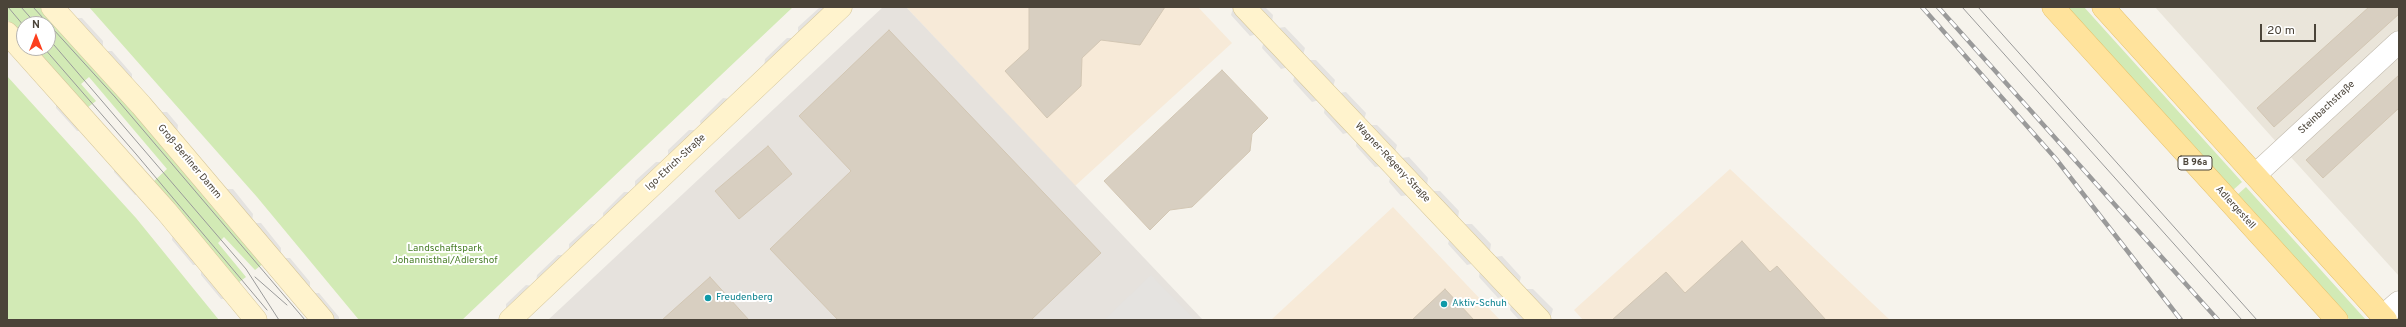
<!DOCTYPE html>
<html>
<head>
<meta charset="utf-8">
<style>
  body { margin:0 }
  #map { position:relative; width:2406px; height:327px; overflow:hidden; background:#f6f3ec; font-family:Overpass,sans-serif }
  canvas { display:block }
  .frame { position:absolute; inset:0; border:8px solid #4b4439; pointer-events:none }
  .north { position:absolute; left:16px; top:16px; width:40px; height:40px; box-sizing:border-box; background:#fff; border:1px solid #b7b4b0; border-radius:50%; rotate:0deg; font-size:11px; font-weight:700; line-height:16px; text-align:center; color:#4b4439 }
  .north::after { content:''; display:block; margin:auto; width:14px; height:18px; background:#fc3f1d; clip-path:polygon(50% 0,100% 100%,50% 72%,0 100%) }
  .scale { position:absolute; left:2260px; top:24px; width:56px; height:18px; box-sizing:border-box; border:2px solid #4b4439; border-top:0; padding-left:5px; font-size:12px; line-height:14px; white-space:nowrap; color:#4b4439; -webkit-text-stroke:3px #fff; paint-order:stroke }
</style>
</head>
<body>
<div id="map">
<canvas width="2406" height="327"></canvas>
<div class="frame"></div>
<div class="north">N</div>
<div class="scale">20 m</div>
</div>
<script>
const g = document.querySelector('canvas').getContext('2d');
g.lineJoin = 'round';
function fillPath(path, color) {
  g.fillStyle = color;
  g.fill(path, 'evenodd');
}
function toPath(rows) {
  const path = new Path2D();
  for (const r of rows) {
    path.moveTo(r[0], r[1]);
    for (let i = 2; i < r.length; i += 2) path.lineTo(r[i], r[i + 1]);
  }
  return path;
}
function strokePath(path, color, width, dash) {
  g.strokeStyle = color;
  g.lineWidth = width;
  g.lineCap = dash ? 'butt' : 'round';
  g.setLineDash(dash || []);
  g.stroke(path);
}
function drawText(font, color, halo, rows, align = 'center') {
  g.font = font + ' Overpass,sans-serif';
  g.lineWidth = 4;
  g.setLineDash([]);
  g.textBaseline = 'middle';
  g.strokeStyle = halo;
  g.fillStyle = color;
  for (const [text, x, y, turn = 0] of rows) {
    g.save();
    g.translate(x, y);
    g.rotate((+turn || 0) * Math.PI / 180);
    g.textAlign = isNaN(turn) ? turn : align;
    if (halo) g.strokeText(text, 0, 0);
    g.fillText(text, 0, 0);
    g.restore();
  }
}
const residential = toPath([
  [2155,7,2399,7,2399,34,2279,145],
  [2399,55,2399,276,2289,155]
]);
const commercial = toPath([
  [906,7,1198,7,1232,43,1075,186],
  [1730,169,1890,320,1583,320,1574,310],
  [1393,207,1500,320,1271,320]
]);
const industrial = toPath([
  [883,7,906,7,1203,320,548,320]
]);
const green = toPath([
  [7,7,41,7,139,116,264,263,255,270,224,237,218,243,246,277,238,283,153,182,167,169,89,77,81,84,96,101,87,108,33,48,48,48,48,24,24,24,24,38,7,19],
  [89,7,793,7,462,320,359,320,257,197],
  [2067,7,2084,7,2242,182,2232,191],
  [7,76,136,218,219,320,7,320],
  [2246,187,2366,320,2350,320,2237,195]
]);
const parking = toPath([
  [1258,7,1265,7,1273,15,1272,22],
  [819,8,826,8,798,35,798,27],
  [1233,8,1257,34,1250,36,1231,15],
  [74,18,82,18,103,41,103,50],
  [1285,27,1305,48,1303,55,1278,28],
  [787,38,795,38,764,67,765,59],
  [1264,41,1289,67,1281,69,1262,48],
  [104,51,112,51,132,74,132,83],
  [1308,60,1316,60,1335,80,1333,87],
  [1295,74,1319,100,1312,102,1293,81],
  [1346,92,1366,113,1364,120,1339,93],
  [723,98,731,99,701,127,700,121],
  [56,99,85,131,77,131,56,108],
  [1325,106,1350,132,1343,134,1324,113],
  [158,112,167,112,178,125,177,133],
  [1370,125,1377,125,1397,145,1395,152],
  [689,130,697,130,668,158,668,150],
  [1357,139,1382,166,1375,167,1356,146],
  [1409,157,1428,178,1427,185,1401,158],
  [656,162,664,162,635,189,635,181],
  [114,164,143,195,135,195,114,172],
  [1391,175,1409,195,1401,196,1389,182],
  [225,189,233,189,253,214,252,222],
  [1432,191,1440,191,1459,211,1458,218],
  [624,192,632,192,603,220,603,213],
  [253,223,261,223,281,248,281,256],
  [591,224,598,224,569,251,569,244],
  [1465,224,1472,224,1491,244,1490,251],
  [173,232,201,265,193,265,172,240],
  [1450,237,1475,263,1467,265,1448,244],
  [558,255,565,255,536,283,537,275],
  [1502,256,1521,277,1519,284,1494,257],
  [282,258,290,258,310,282,310,291],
  [201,266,229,299,221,299,201,275],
  [1480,270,1505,296,1498,298,1479,277],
  [1151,275,1195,320,1104,320],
  [526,285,533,286,506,312,506,304],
  [1526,289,1533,289,1553,309,1551,316],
  [311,293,319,293,339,317,339,320,334,320],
  [1511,303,1527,320,1519,320,1510,310]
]);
const building = toPath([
  [1029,7,1165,7,1140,45,1101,40,1082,58,1081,86,1047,118,1005,71,1029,49,1029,7],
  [2369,7,2399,7,2399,14,2274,127,2257,108,2369,7],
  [889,30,1101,253,1031,320,838,320,770,249,851,171,799,116,889,30],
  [1222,70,1268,118,1252,134,1250,151,1192,207,1170,210,1150,230,1104,181,1222,70],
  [2399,75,2399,108,2323,178,2306,160,2399,75],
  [768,146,792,174,739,219,715,191,768,146],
  [1742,241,1770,272,1777,266,1826,320,1612,320,1666,272,1685,293,1742,241],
  [710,277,749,320,662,320,710,277],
  [1445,289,1474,320,1412,320,1445,289]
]);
const street = toPath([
  [2255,175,2399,42],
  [2383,316,2399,302]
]);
const secondary = toPath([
  [52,7,141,105,323,320],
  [1244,7,1540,320],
  [7,33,166,211,256,320],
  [510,320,841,7]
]);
const primary = toPath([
  [2053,7,2337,320],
  [2103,7,2386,320]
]);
const tram = toPath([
  [8,7,24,26],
  [21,7,36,24],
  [33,7,115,97,305,320],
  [1962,7,2242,320],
  [1978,7,2257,320],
  [48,38,246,269,279,320],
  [44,48,136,154,267,310],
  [255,277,287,305]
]);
const rail = toPath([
  [1922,7,2056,159,2181,320],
  [1938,7,2218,320]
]);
const markers = [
  [708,298,4,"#0f9aa8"],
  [1444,304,4,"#0f9aa8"]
];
const shields = [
  [2195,163,34]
];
const shieldNames = [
  ["B 96a",2195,163]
];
const streetNames = [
  ["Steinbachstraße",2327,108,-43],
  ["Groß-Berliner Damm",189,162,50],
  ["Igo-Etrich-Straße",676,163,-43],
  ["Wagner-Régeny-Straße",1392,163,47],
  ["Adlergestell",2235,208,48]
];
const parkNames = [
  ["Landschaftspark",445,249],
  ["Johannisthal/Adlershof",445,261]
];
const cultureNames = [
  ["Freudenberg",716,298],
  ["Aktiv-Schuh",1452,304]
];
fillPath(residential, '#eae5da');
fillPath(commercial, '#f7ead8');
fillPath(industrial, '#e6e2dd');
fillPath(green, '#d2eab5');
fillPath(parking, '#e5e3e0');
fillPath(building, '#d8cfc1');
strokePath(building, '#d3c7b4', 1);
strokePath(street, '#c2bbae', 23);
strokePath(secondary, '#d6c79b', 23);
strokePath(primary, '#e6c16a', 23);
strokePath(street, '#fff', 22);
strokePath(secondary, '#fff3cd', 22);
strokePath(primary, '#ffe39c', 22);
strokePath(tram, '#9a9a9a', 1);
strokePath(rail, '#9a9a9a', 4.5);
strokePath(rail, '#fff', 3, [9]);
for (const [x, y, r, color] of markers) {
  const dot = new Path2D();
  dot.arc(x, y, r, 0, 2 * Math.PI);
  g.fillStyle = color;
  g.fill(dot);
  strokePath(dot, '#fff', 1.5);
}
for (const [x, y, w] of shields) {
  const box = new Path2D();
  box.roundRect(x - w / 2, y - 7, w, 14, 3);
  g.fillStyle = '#fff';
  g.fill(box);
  strokePath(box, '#4b4439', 1);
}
drawText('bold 9px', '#4b4439', null, shieldNames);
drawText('10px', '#4b4439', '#fff', streetNames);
drawText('10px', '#4a7f2a', '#fff', parkNames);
drawText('10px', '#0d838f', '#fff', cultureNames, 'left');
</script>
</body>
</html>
